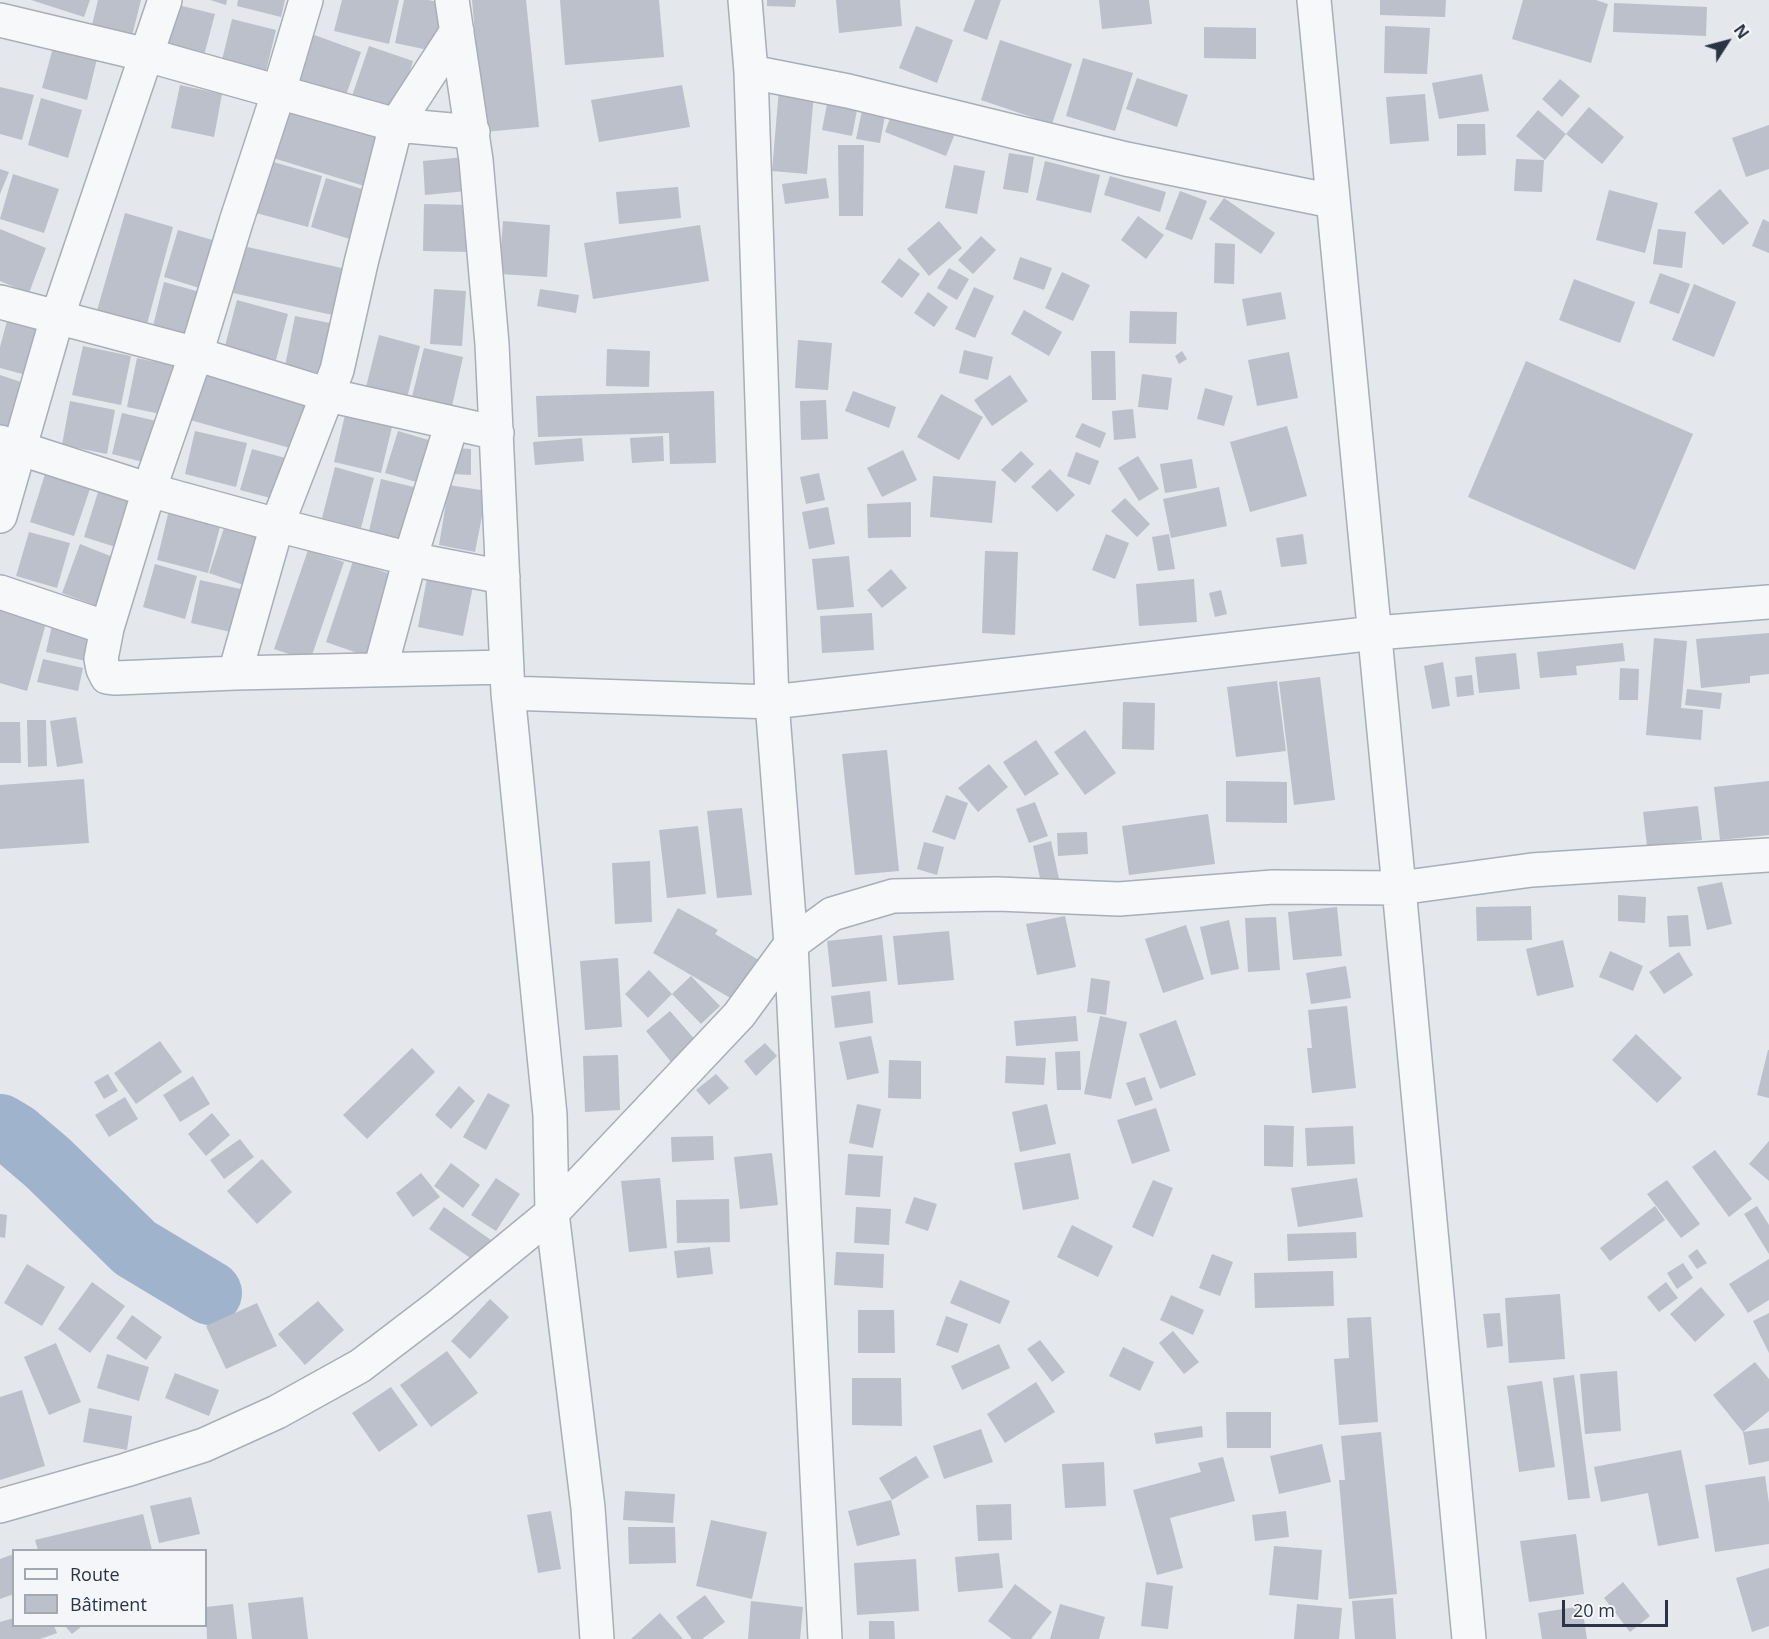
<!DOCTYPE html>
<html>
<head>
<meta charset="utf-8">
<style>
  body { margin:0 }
  #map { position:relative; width:1769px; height:1639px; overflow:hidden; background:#e4e7ec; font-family:"Open Sans",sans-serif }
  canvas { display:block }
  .legend { position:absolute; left:12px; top:1549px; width:195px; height:78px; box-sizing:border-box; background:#f4f6f9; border:2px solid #a4a8b1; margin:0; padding:8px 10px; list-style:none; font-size:18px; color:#2b3445 }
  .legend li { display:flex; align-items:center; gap:12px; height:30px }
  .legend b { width:30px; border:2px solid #a4a8b1 }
  .north { position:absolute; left:1697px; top:12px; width:60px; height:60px; -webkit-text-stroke:4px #f4f6f9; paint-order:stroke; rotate:54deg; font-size:16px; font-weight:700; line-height:24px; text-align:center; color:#2b3445 }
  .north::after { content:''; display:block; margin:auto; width:21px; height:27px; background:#2b3445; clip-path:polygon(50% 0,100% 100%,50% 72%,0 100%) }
  .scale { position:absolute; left:1562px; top:1600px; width:106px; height:27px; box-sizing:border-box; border:3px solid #2b3445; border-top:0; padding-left:8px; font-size:18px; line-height:21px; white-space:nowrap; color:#2b3445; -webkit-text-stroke:4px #f4f6f9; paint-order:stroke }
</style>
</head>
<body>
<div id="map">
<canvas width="1769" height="1639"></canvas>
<ul class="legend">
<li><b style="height:8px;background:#f7f8fa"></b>Route</li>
<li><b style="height:16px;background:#bbc0ca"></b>Bâtiment</li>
</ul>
<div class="north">N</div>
<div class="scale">20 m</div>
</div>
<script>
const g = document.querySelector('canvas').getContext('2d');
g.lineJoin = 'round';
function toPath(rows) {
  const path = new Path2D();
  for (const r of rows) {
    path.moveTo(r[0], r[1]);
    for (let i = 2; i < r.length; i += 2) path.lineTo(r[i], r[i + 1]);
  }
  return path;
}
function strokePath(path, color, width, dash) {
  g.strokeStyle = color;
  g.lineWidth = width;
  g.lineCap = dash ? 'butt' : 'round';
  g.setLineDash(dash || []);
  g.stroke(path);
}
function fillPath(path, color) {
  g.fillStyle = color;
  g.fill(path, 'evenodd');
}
const river = toPath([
  [0,1126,15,1135,48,1163,135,1248,210,1293]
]);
const building = toPath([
  [31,0,90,0,84,17],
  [98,0,141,0,132,36,92,25],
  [210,0,227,0,226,5],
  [238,0,285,0,281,17,237,6],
  [342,0,399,0,389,44,334,31],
  [404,0,428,0,448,4,438,52,395,43],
  [472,0,526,0,539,127,484,132],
  [560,0,659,0,664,57,565,65],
  [767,0,796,0,795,7,767,6],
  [836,0,900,0,902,26,839,33],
  [975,0,1001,0,987,40,963,31],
  [1099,0,1149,0,1152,24,1102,29],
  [1380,0,1446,0,1445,17,1380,15],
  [1523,0,1596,0,1608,4,1591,63,1512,39],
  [1614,3,1707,7,1706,36,1613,32],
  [178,5,215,14,202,63,165,53],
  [232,19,276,30,266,71,222,60],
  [916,26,953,40,937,83,899,68],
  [1385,26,1430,28,1427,74,1384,73],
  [1204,27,1256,28,1256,59,1204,58],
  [309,33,361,52,344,101,291,82],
  [1000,40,1072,64,1052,124,981,100],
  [54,44,98,55,87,100,42,88],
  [369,46,413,61,397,112,352,96],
  [1083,58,1133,73,1115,131,1066,116],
  [1482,74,1489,111,1439,119,1432,83],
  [1137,78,1188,95,1177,127,1126,109],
  [1560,79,1580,96,1562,117,1542,99],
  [180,85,222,94,214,137,171,128],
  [682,85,690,127,599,142,591,100],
  [0,87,34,95,22,140,0,134],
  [779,89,814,93,807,174,772,171],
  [1425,94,1429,141,1390,144,1386,97],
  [41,98,82,110,68,158,28,145],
  [828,99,858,105,852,136,822,130],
  [863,106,886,110,880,143,856,139],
  [894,107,956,131,946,156,885,132],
  [1589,107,1624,137,1602,164,1566,134],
  [287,108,389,135,374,189,273,158],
  [1538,110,1566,134,1545,160,1516,136],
  [1457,124,1485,124,1486,155,1457,156],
  [1769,125,1769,169,1746,177,1732,138],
  [838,145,864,145,863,216,839,216],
  [1009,153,1034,157,1028,193,1003,189],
  [464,157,467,191,425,195,423,161],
  [1516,159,1544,160,1542,192,1514,191],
  [270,161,322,176,308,227,256,213],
  [1045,161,1100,175,1091,213,1036,200],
  [954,165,985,171,977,214,945,208],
  [0,169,9,172,0,194],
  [13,174,59,189,44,233,0,219],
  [1110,176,1166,192,1160,212,1104,195],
  [326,178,372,192,356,241,311,227],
  [826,178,829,198,785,204,782,184],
  [678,187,681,218,619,224,616,192],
  [1720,189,1749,223,1723,245,1694,212],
  [1609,190,1658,203,1645,253,1596,240],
  [1180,191,1207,201,1192,240,1165,229],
  [1224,198,1275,233,1261,254,1209,219],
  [424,204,470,205,470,252,423,251],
  [125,213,173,227,146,328,96,314],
  [1138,216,1164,235,1146,259,1121,240],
  [1763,219,1769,222,1769,253,1752,246],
  [503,221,550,225,547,277,499,274],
  [939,221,962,248,929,276,907,249],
  [700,225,709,281,593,299,584,243],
  [0,229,46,248,29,293,0,281],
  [1658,229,1686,232,1682,268,1653,264],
  [178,230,223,243,209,291,164,277],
  [981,236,996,250,973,274,958,260],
  [1215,243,1235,244,1234,284,1214,283],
  [243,246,346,269,337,316,233,293],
  [1020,257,1052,268,1044,290,1013,279],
  [899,258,920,274,902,298,881,282],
  [949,268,969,279,957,300,937,288],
  [1062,272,1090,285,1073,321,1045,308],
  [1660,273,1690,284,1679,314,1649,303],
  [1574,279,1635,302,1620,343,1559,320],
  [164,282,207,294,196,342,152,330],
  [1694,284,1736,302,1714,357,1672,340],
  [974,287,994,296,975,338,955,329],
  [434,289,466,291,462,346,430,344],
  [540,289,579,295,576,313,537,306],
  [928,292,948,307,934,327,914,313],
  [1281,292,1286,319,1247,326,1242,299],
  [237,300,288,314,276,360,225,346],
  [1024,310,1062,332,1049,356,1011,334],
  [1130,311,1177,312,1176,344,1129,343],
  [295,316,340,325,330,375,285,366],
  [7,321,49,332,37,378,0,368,0,347],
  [379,335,420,346,407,398,366,387],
  [798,340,832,343,828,390,795,388],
  [83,346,131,356,121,405,72,395],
  [424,348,463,357,452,406,412,397],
  [607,349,650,351,649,387,606,386],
  [964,350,993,357,988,380,959,373],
  [1091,351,1115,351,1116,400,1092,400],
  [1182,351,1187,359,1179,364,1175,356],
  [1289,352,1298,398,1257,406,1248,360],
  [137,358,180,367,170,416,127,407],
  [1526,361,1693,434,1635,570,1468,497],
  [202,374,309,404,297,450,190,420],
  [1142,374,1172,378,1168,410,1138,407],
  [0,375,36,387,21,434,0,428],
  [1010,375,1028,401,992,426,974,400],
  [1205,388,1233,396,1224,426,1197,419],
  [714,391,716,463,670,464,669,433,538,437,536,396],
  [853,391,896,407,889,428,845,411],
  [941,394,983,417,959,460,917,437],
  [826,400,828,439,801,440,800,401],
  [70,401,115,410,107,454,62,445],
  [1133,409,1136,438,1114,440,1112,411],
  [122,413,165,423,155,465,112,454],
  [345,415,392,427,381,473,334,462],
  [1082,423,1106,433,1100,448,1075,437],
  [1287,426,1307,496,1250,512,1230,442],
  [195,431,247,443,236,487,185,474],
  [398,431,439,443,427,485,385,473],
  [663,436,664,461,632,463,630,438],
  [582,438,584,461,535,465,533,442],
  [454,448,471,449,471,475,453,474],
  [252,449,293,460,282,501,240,490],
  [903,450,917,480,882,497,867,468],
  [1021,451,1034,464,1015,483,1001,470],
  [1076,452,1099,461,1090,485,1067,476],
  [1138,456,1159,489,1139,501,1118,468],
  [1192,459,1197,488,1165,493,1160,464],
  [335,467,374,478,361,528,322,518],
  [1050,469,1075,495,1057,512,1031,487],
  [819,473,825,500,806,504,800,477],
  [45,474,90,489,74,536,30,522],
  [933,476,996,481,992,523,930,517],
  [381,479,426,490,415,542,369,531],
  [449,485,487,491,475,552,439,545],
  [1219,487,1227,526,1171,538,1163,499],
  [98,492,138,505,125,550,84,537],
  [1125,498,1150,524,1137,537,1111,511],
  [911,502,911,537,868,538,867,504],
  [828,507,835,544,809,549,802,512],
  [169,510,221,523,208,573,157,560],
  [225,525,270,540,255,589,209,573],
  [29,532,70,543,57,588,16,576],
  [1106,534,1129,543,1115,579,1092,570],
  [1169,534,1175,569,1158,571,1152,537],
  [1303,534,1307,564,1281,567,1276,538],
  [80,544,123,561,105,609,62,593],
  [308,550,344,562,310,661,274,649],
  [985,551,1018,552,1015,635,982,633],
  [849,556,854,607,817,610,812,559],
  [353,561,396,576,369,657,326,642],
  [155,564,197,576,185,619,143,607],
  [891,569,907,588,882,608,867,590],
  [427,578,473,586,463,636,418,627],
  [1194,579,1197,622,1139,626,1136,584],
  [200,580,254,592,244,635,191,623],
  [1221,590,1227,614,1215,617,1209,593],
  [0,602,48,616,27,691,0,683],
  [872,613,874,650,822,653,820,616],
  [53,621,97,632,90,662,46,652],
  [1769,633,1769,674,1750,676,1750,683,1701,688,1696,639],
  [1654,638,1687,641,1681,708,1703,710,1701,740,1646,735],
  [1623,643,1625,661,1576,666,1577,675,1540,678,1537,652],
  [1516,653,1520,689,1479,693,1475,657],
  [43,659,83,668,78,691,37,682],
  [1443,662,1450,706,1432,709,1424,666],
  [1620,668,1639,669,1638,700,1619,700],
  [1472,675,1474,695,1457,697,1455,677],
  [1320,677,1335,800,1294,805,1279,682],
  [1277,681,1286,751,1236,757,1227,687],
  [1687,689,1722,693,1720,709,1685,705],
  [1123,702,1155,703,1154,750,1122,749],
  [76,717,83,763,57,767,50,721],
  [27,720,46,720,47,766,28,767],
  [0,722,20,722,21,763,0,763],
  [1085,730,1116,773,1085,795,1054,752],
  [1036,740,1059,774,1025,796,1003,762],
  [887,750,899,871,855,875,842,754],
  [989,764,1008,787,978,812,958,788],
  [84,779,89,843,0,849,0,785],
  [1226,781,1287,782,1287,823,1226,822],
  [1769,781,1769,835,1720,840,1714,787],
  [946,795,968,803,955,840,932,832],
  [1035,802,1048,836,1029,843,1016,809],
  [1698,806,1702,840,1647,846,1643,812],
  [742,808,752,895,717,898,707,811],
  [1208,814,1215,864,1129,875,1122,826],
  [698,826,706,894,667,898,659,830],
  [1087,832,1088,854,1058,856,1057,833],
  [1051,841,1061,888,1043,892,1033,846],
  [924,842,944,847,937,875,917,869],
  [650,861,652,922,615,924,612,863],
  [1722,882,1732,924,1707,930,1697,887],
  [1618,895,1646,897,1645,923,1618,921],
  [1531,906,1532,940,1477,941,1476,907],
  [1337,907,1342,956,1293,960,1288,912],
  [678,908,718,930,715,934,762,962,739,1003,653,953],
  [1688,915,1691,946,1669,947,1667,916],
  [1065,916,1076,967,1037,975,1026,924],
  [1276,917,1280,970,1248,972,1245,918],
  [1229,920,1239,969,1211,975,1200,927],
  [1186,925,1204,979,1163,993,1145,939],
  [949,931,954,980,898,985,893,936],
  [882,935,887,981,832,987,827,941],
  [1563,940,1574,987,1537,996,1526,949],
  [1610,951,1643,966,1633,991,1599,977],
  [1679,952,1693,975,1664,994,1649,972],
  [618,958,622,1027,585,1030,580,961],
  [1346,966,1351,998,1311,1004,1306,973],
  [649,970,672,994,691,976,720,1006,701,1024,672,994,648,1018,625,994],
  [1091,978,1110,981,1106,1015,1087,1012],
  [870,991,873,1023,835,1028,831,996],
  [1347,1006,1356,1088,1312,1093,1307,1048,1312,1048,1308,1010],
  [670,1011,697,1042,671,1062,646,1031],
  [1076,1016,1078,1041,1016,1046,1014,1021],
  [1100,1016,1127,1022,1111,1099,1084,1094],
  [1176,1020,1196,1075,1160,1089,1139,1034],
  [1636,1034,1682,1078,1657,1103,1612,1060],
  [871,1036,879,1073,847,1080,839,1042],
  [160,1041,182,1072,136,1104,114,1073],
  [765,1043,777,1056,756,1076,744,1061],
  [412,1048,435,1072,367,1139,343,1115],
  [1768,1050,1769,1050,1769,1098,1757,1095],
  [1080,1051,1081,1090,1057,1090,1055,1052],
  [618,1055,620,1110,585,1112,583,1056],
  [1006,1056,1046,1058,1044,1085,1005,1083],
  [889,1060,921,1061,921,1099,888,1098],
  [108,1074,118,1091,104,1099,94,1082],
  [716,1074,729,1088,709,1105,696,1090],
  [193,1076,210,1104,180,1122,163,1095],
  [1145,1077,1153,1100,1135,1106,1126,1083],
  [459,1086,475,1101,451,1129,435,1115],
  [488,1093,510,1105,486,1150,463,1137],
  [125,1097,138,1119,109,1137,95,1115],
  [857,1104,881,1109,873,1148,849,1143],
  [1047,1104,1056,1144,1020,1152,1012,1112],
  [1156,1108,1170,1151,1132,1164,1117,1120],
  [212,1113,230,1135,206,1156,188,1134],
  [1264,1125,1294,1126,1293,1167,1264,1166],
  [1353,1126,1355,1164,1307,1166,1305,1128],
  [713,1136,714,1160,672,1162,671,1137],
  [240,1139,254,1157,224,1179,210,1160],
  [1769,1141,1769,1181,1749,1164],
  [1715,1150,1752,1199,1729,1217,1692,1167],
  [772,1153,778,1205,740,1209,734,1157],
  [1070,1153,1079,1199,1023,1210,1014,1163],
  [848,1154,883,1156,880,1197,845,1195],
  [262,1159,292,1192,257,1224,227,1191],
  [451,1163,480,1185,463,1208,434,1186],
  [421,1173,440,1197,413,1217,396,1193],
  [496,1178,520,1194,496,1231,471,1215],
  [660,1178,667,1248,629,1252,621,1181],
  [1357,1178,1363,1217,1298,1227,1291,1188],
  [1153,1180,1173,1188,1153,1237,1132,1227],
  [1667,1180,1700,1224,1681,1238,1647,1194],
  [914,1197,937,1204,928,1231,905,1223],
  [729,1199,730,1242,677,1243,676,1200],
  [1655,1206,1665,1220,1610,1261,1600,1248],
  [1757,1206,1769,1225,1769,1254,1744,1214],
  [444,1207,491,1240,476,1262,429,1229],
  [856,1207,891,1209,889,1245,854,1243],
  [0,1214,7,1215,5,1238,0,1237],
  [1072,1225,1113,1246,1098,1277,1057,1257],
  [1356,1232,1357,1258,1288,1261,1287,1234],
  [710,1247,713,1274,677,1278,674,1251],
  [1697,1249,1707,1263,1697,1269,1688,1256],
  [836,1252,884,1254,883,1288,834,1285],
  [1212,1254,1233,1262,1220,1296,1199,1288],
  [1769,1259,1769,1300,1748,1313,1729,1284],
  [1683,1263,1693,1278,1677,1289,1667,1273],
  [27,1264,65,1287,42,1326,4,1303],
  [1333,1271,1334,1306,1255,1308,1254,1273],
  [960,1280,1010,1301,1000,1324,950,1303],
  [92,1282,125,1306,90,1353,58,1329],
  [1666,1282,1678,1298,1659,1312,1647,1297],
  [1701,1287,1725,1315,1695,1342,1670,1314],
  [1560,1294,1565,1359,1509,1363,1505,1298],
  [1171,1295,1204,1310,1193,1335,1160,1320],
  [490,1299,509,1317,470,1359,451,1341],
  [318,1301,344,1330,305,1365,278,1334],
  [257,1303,277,1346,226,1369,206,1326],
  [858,1310,894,1310,895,1353,858,1353],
  [1500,1313,1503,1346,1487,1348,1483,1314],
  [1769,1313,1769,1353,1753,1321],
  [132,1315,162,1337,146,1360,116,1338],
  [946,1316,968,1324,958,1353,936,1345],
  [1371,1317,1378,1422,1339,1425,1334,1359,1349,1358,1347,1318],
  [1173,1331,1199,1362,1184,1374,1159,1343],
  [1040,1340,1065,1372,1052,1382,1027,1349],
  [56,1343,81,1402,49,1415,24,1357],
  [999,1344,1010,1368,962,1390,951,1366],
  [1123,1347,1154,1362,1140,1391,1109,1376],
  [447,1351,478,1393,431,1427,400,1385],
  [107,1354,149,1367,139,1401,97,1388],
  [1755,1362,1769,1379,1769,1411,1743,1432,1713,1395],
  [1617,1371,1621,1431,1585,1434,1580,1374],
  [175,1373,219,1390,209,1416,165,1398],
  [1574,1375,1590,1498,1568,1500,1553,1378],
  [852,1378,901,1378,902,1426,852,1425],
  [1542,1381,1555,1467,1519,1472,1507,1386],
  [1036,1382,1055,1412,1005,1443,987,1414],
  [391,1387,418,1425,379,1452,352,1413],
  [22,1390,45,1466,0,1480,0,1397],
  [89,1408,132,1416,127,1450,83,1442],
  [1226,1412,1271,1412,1271,1448,1227,1448],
  [1202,1426,1203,1437,1156,1444,1154,1433],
  [1769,1428,1769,1461,1749,1465,1743,1432],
  [981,1429,993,1462,944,1479,933,1446],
  [1381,1432,1397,1594,1349,1599,1339,1480,1345,1480,1341,1436],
  [1322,1444,1331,1482,1279,1494,1270,1456],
  [1681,1450,1699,1538,1658,1546,1648,1493,1601,1502,1594,1467],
  [916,1456,929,1477,892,1500,879,1478],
  [1223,1457,1235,1501,1170,1518,1183,1568,1157,1575,1133,1490,1201,1472,1198,1463],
  [1104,1462,1106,1506,1065,1508,1062,1464],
  [1765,1476,1769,1503,1769,1544,1715,1552,1705,1485],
  [625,1491,675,1494,673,1523,623,1520],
  [191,1497,200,1534,159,1543,150,1506],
  [891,1500,900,1535,857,1546,848,1511],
  [1011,1504,1012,1540,978,1541,976,1505],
  [551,1511,561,1569,538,1573,527,1515],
  [1286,1511,1289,1537,1255,1541,1252,1515],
  [143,1514,152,1550,38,1550,35,1540],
  [711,1520,767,1532,752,1599,696,1586],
  [628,1527,675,1527,676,1563,629,1564],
  [1576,1534,1584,1594,1529,1602,1520,1541],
  [1274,1546,1322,1550,1318,1600,1269,1595],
  [999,1553,1003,1588,958,1592,955,1557],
  [14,1554,14,1594,0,1599,0,1559],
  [916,1559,919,1611,857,1615,854,1563],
  [1769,1568,1769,1626,1752,1632,1736,1578],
  [1146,1582,1173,1586,1168,1629,1141,1626],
  [1623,1582,1650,1616,1630,1632,1604,1598],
  [1015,1584,1052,1612,1031,1639,1012,1639,988,1621],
  [705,1595,725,1622,702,1639,692,1639,676,1617],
  [303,1597,308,1639,252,1639,248,1603],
  [1393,1598,1396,1639,1355,1639,1352,1601],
  [751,1601,803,1607,800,1639,748,1639],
  [233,1604,237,1639,207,1639,206,1607],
  [1060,1604,1105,1617,1099,1639,1050,1639],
  [1297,1604,1342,1608,1339,1639,1294,1639],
  [1582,1606,1587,1639,1542,1639,1538,1613],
  [660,1613,683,1639,631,1639],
  [14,1618,14,1626,54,1626,57,1633,40,1639,0,1639,0,1622],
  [869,1621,894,1621,895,1639,869,1639],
  [65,1626,82,1626,72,1634]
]);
const minor = toPath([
  [306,0,279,91,236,222,196,354,149,490,107,628,101,659,103,669,107,677,116,678,235,673,507,667],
  [452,0,476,160,492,344,508,693,550,1115,552,1213,588,1508,597,1639],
  [745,0,751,72,772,702,791,944,825,1639],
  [1314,0,1399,888,1469,1639],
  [0,20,147,55,396,125,473,132],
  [751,72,848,91,1126,159,1332,201],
  [0,302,196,354,328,395,497,433],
  [0,442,149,490,277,525,410,559,503,577],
  [0,516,57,318,165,0],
  [0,592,107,628],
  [380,670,410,559,452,423],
  [235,673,277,525,337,370,361,263,396,125,457,31],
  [508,693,772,702,1375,633,1769,602],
  [0,1506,126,1470,204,1445,277,1412,360,1366,440,1305,552,1213,739,1015,791,944,832,914,893,896,998,894,1119,899,1273,887,1399,888,1532,870,1769,855]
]);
strokePath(river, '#9fb4cc', 64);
fillPath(building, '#bbc0ca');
strokePath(minor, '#a9aeb7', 36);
strokePath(minor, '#f7f8fa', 33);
</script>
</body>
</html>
